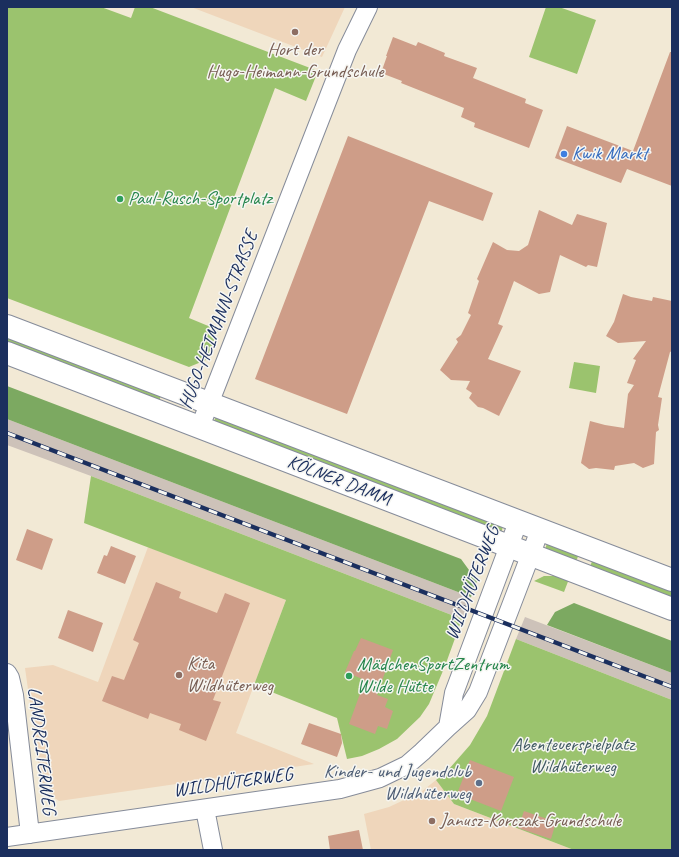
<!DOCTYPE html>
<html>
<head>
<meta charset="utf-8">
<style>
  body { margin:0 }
  #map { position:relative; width:679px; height:857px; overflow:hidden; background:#f2e9d5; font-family:Caveat,sans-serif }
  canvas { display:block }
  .frame { position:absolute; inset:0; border:8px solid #1b2f5e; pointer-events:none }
</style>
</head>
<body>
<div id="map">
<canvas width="679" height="857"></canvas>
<div class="frame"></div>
</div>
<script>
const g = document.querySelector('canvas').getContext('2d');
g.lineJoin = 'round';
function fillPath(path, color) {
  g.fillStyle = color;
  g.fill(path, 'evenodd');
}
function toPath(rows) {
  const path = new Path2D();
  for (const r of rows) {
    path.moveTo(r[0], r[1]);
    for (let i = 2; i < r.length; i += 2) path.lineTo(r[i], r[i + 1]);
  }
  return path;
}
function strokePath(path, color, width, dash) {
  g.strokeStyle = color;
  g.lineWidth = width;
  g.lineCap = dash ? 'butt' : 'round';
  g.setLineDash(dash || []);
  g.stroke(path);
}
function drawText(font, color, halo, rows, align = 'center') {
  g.font = font + ' Caveat,sans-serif';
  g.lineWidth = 3;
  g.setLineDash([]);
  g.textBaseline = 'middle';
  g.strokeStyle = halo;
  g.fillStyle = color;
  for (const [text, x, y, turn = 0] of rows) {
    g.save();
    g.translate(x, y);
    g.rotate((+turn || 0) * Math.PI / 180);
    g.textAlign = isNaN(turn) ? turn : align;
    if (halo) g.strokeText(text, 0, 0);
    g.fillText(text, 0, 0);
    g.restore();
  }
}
const built = toPath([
  [191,7,345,7,322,57],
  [148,547,286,600,236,733,314,764,59,801,42,789,25,668,53,665,98,682],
  [436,780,454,804,574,850,371,850,364,814,389,807,421,792]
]);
const industrial = toPath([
  [7,419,471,597,462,619,91,476,7,445],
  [525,617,672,673,672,700,516,639]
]);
const green = toPath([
  [7,7,101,7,131,18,135,7,150,7,318,71,306,101,275,88,189,318,218,330,206,360,189,367,7,298],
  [546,7,559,7,596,20,577,74,529,57],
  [7,334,162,393,158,404,7,347],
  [574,362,600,366,596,393,569,388],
  [216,416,503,526,501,534,213,424],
  [91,476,462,619,445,666,429,704,420,717,397,739,379,749,362,756,347,759,337,718,254,685,286,600,84,523],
  [547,543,579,554,575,564,545,550],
  [593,559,672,589,672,601,589,569],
  [544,576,557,576,569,579,564,592,534,581],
  [516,639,672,700,672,850,574,850,454,804,436,780,449,769,470,745,487,716]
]);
const forest = toPath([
  [7,386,461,559,477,581,471,597,7,419],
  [574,603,672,641,672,673,547,625,555,612]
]);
const building = toPath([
  [393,37,416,46,418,42,445,53,444,56,477,68,473,78,526,99,525,103,543,110,529,148,474,127,475,123,461,117,464,108,401,83,402,81,381,73,387,56,386,56],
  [670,52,672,52,672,186,627,169,621,183,555,158,567,126,633,151],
  [348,136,493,193,483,221,429,201,347,414,255,379],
  [539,210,572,225,577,214,607,223,597,267,588,265,586,267,560,255,550,292,539,294,514,281,498,324,503,326,488,359,521,371,499,416,483,408,478,407,469,398,472,393,466,389,470,381,451,380,440,370,458,342,456,339,461,335,471,315,468,313,479,281,477,279,493,242,507,250,519,251,528,245],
  [623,294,631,297,652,301,653,297,672,301,672,351,670,352,658,397,662,398,658,425,659,430,656,432,654,464,643,468,634,463,615,466,614,470,596,468,589,469,581,463,590,421,605,425,624,428,628,394,634,385,627,383,636,360,633,359,646,341,618,343,606,336,614,322],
  [27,529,53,539,42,570,16,560],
  [111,546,136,556,125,584,97,573,104,555,107,556],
  [156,582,181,592,179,598,217,613,225,593,250,603,213,700,221,702,206,741,179,730,181,724,150,713,148,719,102,701,112,676,124,680,139,643,133,640],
  [68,610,103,623,93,652,58,638],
  [361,638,393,650,377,695,388,699,385,707,393,711,387,729,378,726,375,734,349,724,365,680,345,672,354,651,355,651],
  [309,723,341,734,342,743,337,757,301,744],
  [470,760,514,777,501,811,457,794],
  [524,811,556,822,551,839,518,828],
  [359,830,363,850,330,850,328,836]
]);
const street = toPath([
  [200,427,347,50,368,7],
  [7,673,10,678,14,695,30,834],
  [448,727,454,693,518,522],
  [205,809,213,850],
  [7,837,340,789,380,778,407,765,422,752,448,727,467,710,478,692,540,530]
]);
const secondary = toPath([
  [7,326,672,580],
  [7,353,672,609]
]);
const rail = toPath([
  [7,433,672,687]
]);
const markers = [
  [295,32,4,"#8d6e63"],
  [564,154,4,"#3f7fe0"],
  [120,199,4,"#2e9e5b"],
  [179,675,4,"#8d6e63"],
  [349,676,4,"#2e9e5b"],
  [479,783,4,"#5c6f8a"],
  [432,821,4,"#8d6e63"]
];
const educationNames = [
  ["Hort der",295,50,"center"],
  ["Hugo-Heimann-Grundschule",295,72,"center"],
  ["Kita",187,664],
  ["Wildhüterweg",187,686],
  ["Janusz-Korczak-Grundschule",440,821]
];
const shopNames = [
  ["Kwik Markt",572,154]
];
const leisureNames = [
  ["Paul-Rusch-Sportplatz",128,199],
  ["MädchenSportZentrum",357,665],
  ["Wilde Hütte",357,687]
];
const streetNames = [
  ["HUGO-HEIMANN-STRASSE",219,320,-69],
  ["KÖLNER DAMM",339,481,21],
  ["WILDHÜTERWEG",473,583,-69],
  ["LANDREITERWEG",41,751,83],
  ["WILDHÜTERWEG",233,783,-8]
];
const parkNames = [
  ["Abenteuerspielplatz",573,745],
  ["Wildhüterweg",573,767]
];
const serviceNames = [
  ["Kinder- und Jugendclub",471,772],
  ["Wildhüterweg",471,794]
];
fillPath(built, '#efd6bb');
fillPath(industrial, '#cdc2b9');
fillPath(green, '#9bc36e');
fillPath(forest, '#7ca961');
fillPath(building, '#ce9d88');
strokePath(street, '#868c9a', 20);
strokePath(secondary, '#868c9a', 24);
strokePath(street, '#fff', 18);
strokePath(secondary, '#fff', 22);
strokePath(rail, '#1b2f5e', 4.5);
strokePath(rail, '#f6f6f2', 3, [9]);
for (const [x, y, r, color] of markers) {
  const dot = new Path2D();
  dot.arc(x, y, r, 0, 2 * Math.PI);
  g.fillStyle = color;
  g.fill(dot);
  strokePath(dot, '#f6f6f2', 1.5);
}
drawText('19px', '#785e54', '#f6f6f2', educationNames, 'left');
drawText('19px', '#366cbe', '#f6f6f2', shopNames, 'left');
drawText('19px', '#27864d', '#f6f6f2', leisureNames, 'left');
drawText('19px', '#1b2f5e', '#f6f6f2', streetNames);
drawText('19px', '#415b63', '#f6f6f2', parkNames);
drawText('19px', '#4e5e75', '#f6f6f2', serviceNames, 'right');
</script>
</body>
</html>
